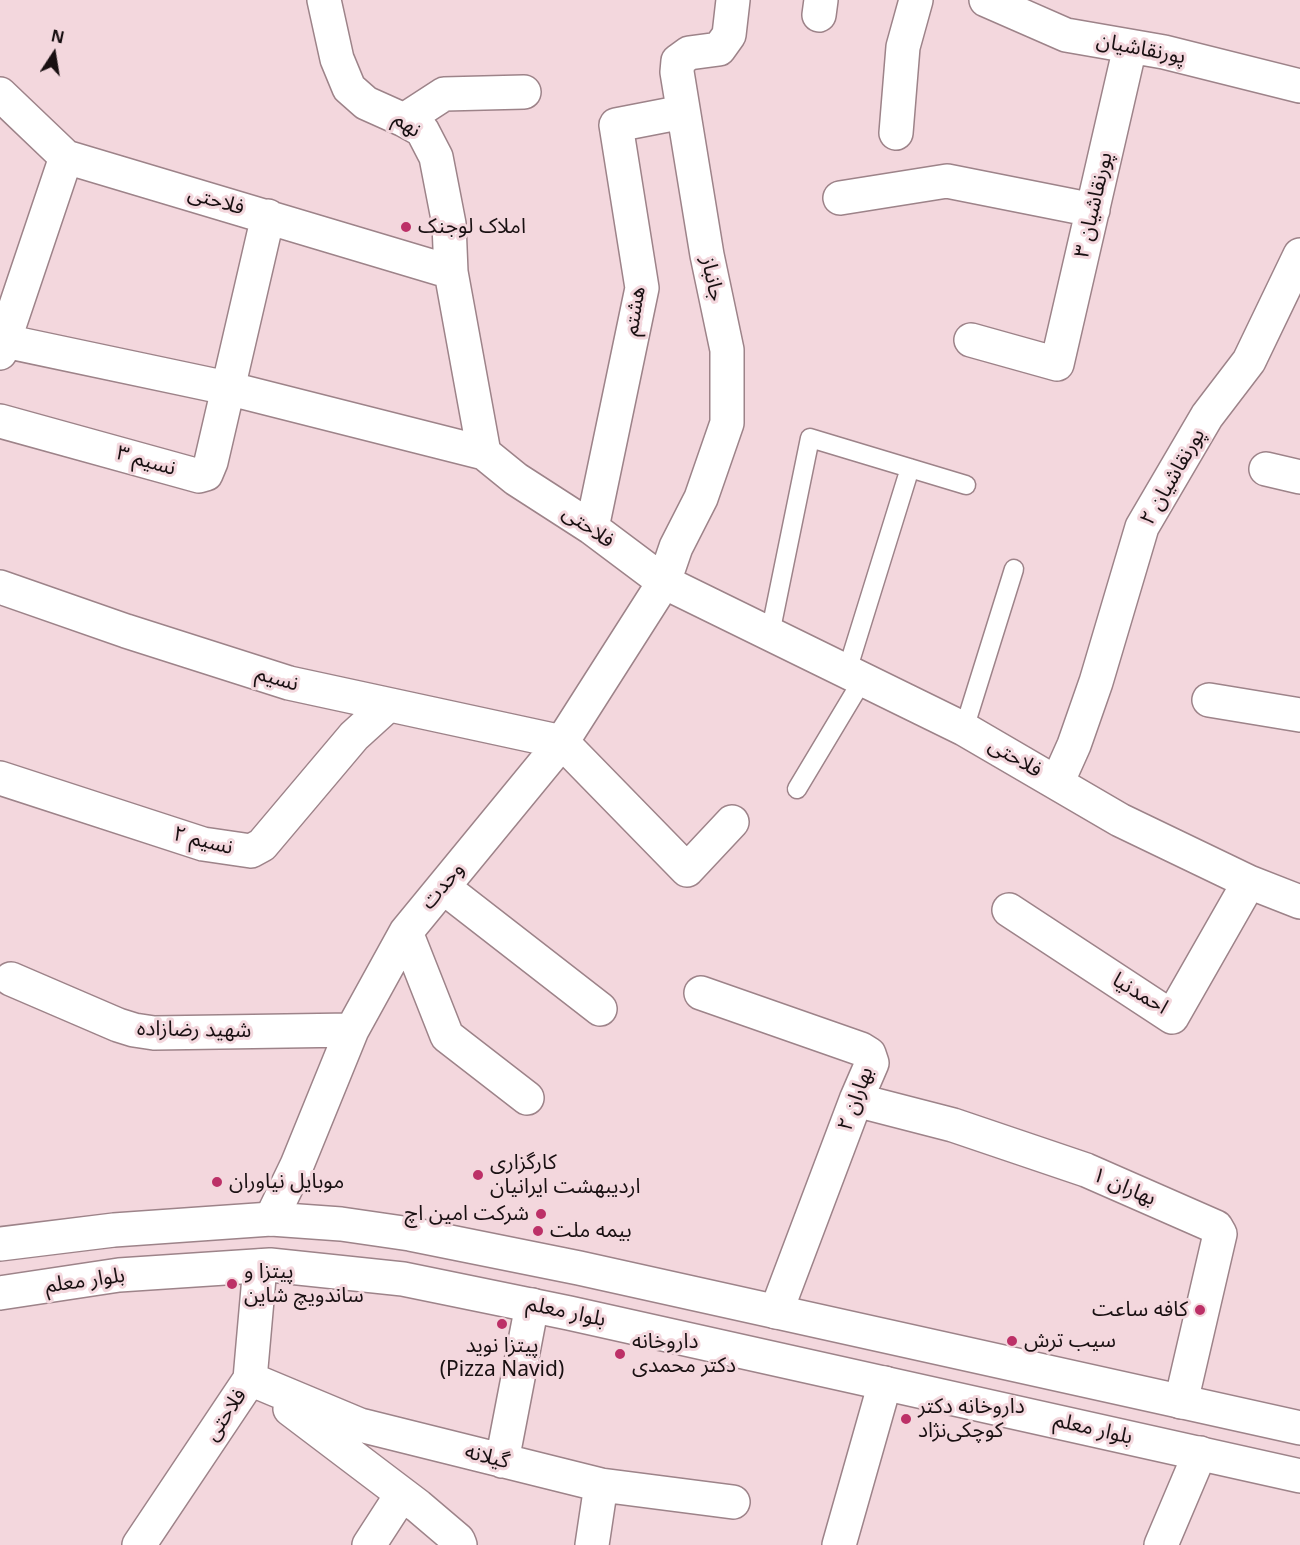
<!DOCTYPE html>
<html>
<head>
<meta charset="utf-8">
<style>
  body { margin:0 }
  #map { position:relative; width:1300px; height:1545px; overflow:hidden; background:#f3d7dd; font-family:"Noto Sans",sans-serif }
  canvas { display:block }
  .north { position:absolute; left:24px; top:24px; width:60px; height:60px; -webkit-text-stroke:4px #f3d7dd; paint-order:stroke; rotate:12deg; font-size:16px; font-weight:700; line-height:24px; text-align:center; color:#191012 }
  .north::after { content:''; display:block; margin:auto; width:21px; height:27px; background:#191012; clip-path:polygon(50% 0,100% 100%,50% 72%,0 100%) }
</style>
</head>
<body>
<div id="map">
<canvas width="1300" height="1545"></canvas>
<div class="north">N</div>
</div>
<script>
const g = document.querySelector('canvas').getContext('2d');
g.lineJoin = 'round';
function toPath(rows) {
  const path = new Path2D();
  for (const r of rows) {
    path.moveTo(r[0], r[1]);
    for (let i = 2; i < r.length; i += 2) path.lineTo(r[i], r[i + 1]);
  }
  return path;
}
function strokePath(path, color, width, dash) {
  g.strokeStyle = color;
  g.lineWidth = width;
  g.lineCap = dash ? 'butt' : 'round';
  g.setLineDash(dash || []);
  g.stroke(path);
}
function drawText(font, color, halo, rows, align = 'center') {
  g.font = font + ' "Noto Sans","Noto Sans Arabic",sans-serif';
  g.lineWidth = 6;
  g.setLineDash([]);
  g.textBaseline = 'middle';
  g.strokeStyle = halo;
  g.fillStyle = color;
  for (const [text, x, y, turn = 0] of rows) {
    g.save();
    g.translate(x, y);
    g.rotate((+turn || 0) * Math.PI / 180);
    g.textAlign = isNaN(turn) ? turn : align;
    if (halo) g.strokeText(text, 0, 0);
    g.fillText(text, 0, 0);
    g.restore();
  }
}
const service = toPath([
  [770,634,810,438,966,485],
  [847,671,910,468],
  [964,729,1014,569],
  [797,789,863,679]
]);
const minor = toPath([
  [324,0,337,59,349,88,366,103,404,120,422,130,436,157,449,224,451,272],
  [986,0,1066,35,1164,52,1300,86],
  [819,15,821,0],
  [0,94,66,157,451,272,484,453,516,479,592,528,664,582,964,729,1120,820,1249,882,1300,902],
  [404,120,444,94,524,92],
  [896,133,903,47,916,0],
  [840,198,947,181,1093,210],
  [0,340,227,388,484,453],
  [971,340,1057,364,1130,47],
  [0,353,66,157],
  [0,421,199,476,206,474,211,462,268,216],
  [1266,469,1300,477],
  [592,528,642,288,616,125,683,112],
  [0,587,126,631,289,683,562,742,687,870,732,822],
  [1209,700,1300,715],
  [0,778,203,844,251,851,262,845,354,736,387,706],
  [1057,783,1074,745,1096,682,1142,527,1207,416,1249,361,1300,255],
  [443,887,600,1009],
  [1009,910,1172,1017,1249,882],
  [406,932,447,1036,527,1098],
  [11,979,118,1025,134,1030,154,1033,352,1030],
  [701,993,861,1049,869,1054,872,1063,856,1100,776,1312],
  [856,1100,953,1125,1086,1170,1216,1227,1220,1234,1181,1402],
  [271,1219,297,1165,352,1030,406,932,562,742,664,582,676,547,701,498,727,423,727,350,707,255,677,72,678,61,689,53,719,49,729,35,733,0],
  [250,1379,360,1425,601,1485,733,1502],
  [290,1409,418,1506,458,1540,460,1545],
  [502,1461,532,1305],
  [139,1545,250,1379,260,1266],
  [369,1545,402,1494],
  [592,1545,601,1485],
  [839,1545,885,1383],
  [1161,1545,1200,1453]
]);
const primary = toPath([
  [0,1244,114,1230,271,1219,341,1224,410,1234,579,1268,1300,1428],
  [0,1293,119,1275,270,1265,403,1279,569,1313,1300,1476]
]);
const markers = [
  [406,227,6,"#bc3067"],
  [478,1175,6,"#bc3067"],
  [217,1182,6,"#bc3067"],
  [541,1214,6,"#bc3067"],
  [538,1231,6,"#bc3067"],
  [232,1284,6,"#bc3067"],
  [1200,1310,6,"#bc3067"],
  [502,1324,6,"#bc3067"],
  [1012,1341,6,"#bc3067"],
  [620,1354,6,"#bc3067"],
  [906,1419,6,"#bc3067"]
];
const streetNames = [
  ["پورنقاشیان",1141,49,11],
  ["نهم",407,125,34],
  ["فلاحتی",216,201,16],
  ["پورنقاشیان ۳",1094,205,-77],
  ["جانباز",712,279,78],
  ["هشتم",635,311,-81],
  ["نسیم ۳",146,461,16],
  ["پورنقاشیان ۲",1173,477,-60],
  ["فلاحتی",588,527,35],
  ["نسیم",277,679,16],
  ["فلاحتی",1015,758,30],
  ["نسیم ٢",203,841,14],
  ["وحدت",443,886,-50],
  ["احمدنیا",1140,994,31],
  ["شهید رضازاده",194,1030,1],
  ["بهاران ۲",856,1099,-70],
  ["بهاران ۱",1124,1187,23],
  ["بلوار معلم",85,1281,-8],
  ["بلوار معلم",566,1312,12],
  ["فلاحتی",226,1415,-56],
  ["بلوار معلم",1093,1429,13],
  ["گیلانه",487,1457,14]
];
const poiNames = [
  ["املاک لوجنک",418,227],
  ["کارگزاری",490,1163],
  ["اردیبهشت ایرانیان",490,1187],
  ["موبایل نیاوران",229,1182],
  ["شرکت امین اچ",529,1214,"right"],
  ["بیمه ملت",550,1231],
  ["پیتزا و",244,1272],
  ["ساندویچ شاین",244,1296],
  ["کافه ساعت",1188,1310,"right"],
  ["سیب ترش",1024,1341],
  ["داروخانه",632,1342],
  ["دکتر محمدی",632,1366],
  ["پیتزا نوید",502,1346,"center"],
  ["(Pizza Navid)",502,1370,"center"],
  ["داروخانه دکتر",918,1407],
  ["کوچکی‌نژاد",918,1431]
];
strokePath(service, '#9d8389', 21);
strokePath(minor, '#9d8389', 36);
strokePath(primary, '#9d8389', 36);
strokePath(service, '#fff', 18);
strokePath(minor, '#fff', 33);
strokePath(primary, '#fff', 33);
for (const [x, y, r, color] of markers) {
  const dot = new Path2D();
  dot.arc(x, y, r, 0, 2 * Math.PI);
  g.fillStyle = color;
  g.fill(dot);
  strokePath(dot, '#f3d7dd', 2);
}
drawText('21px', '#191012', '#f3d7dd', streetNames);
drawText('21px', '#191012', '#f3d7dd', poiNames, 'left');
</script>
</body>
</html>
